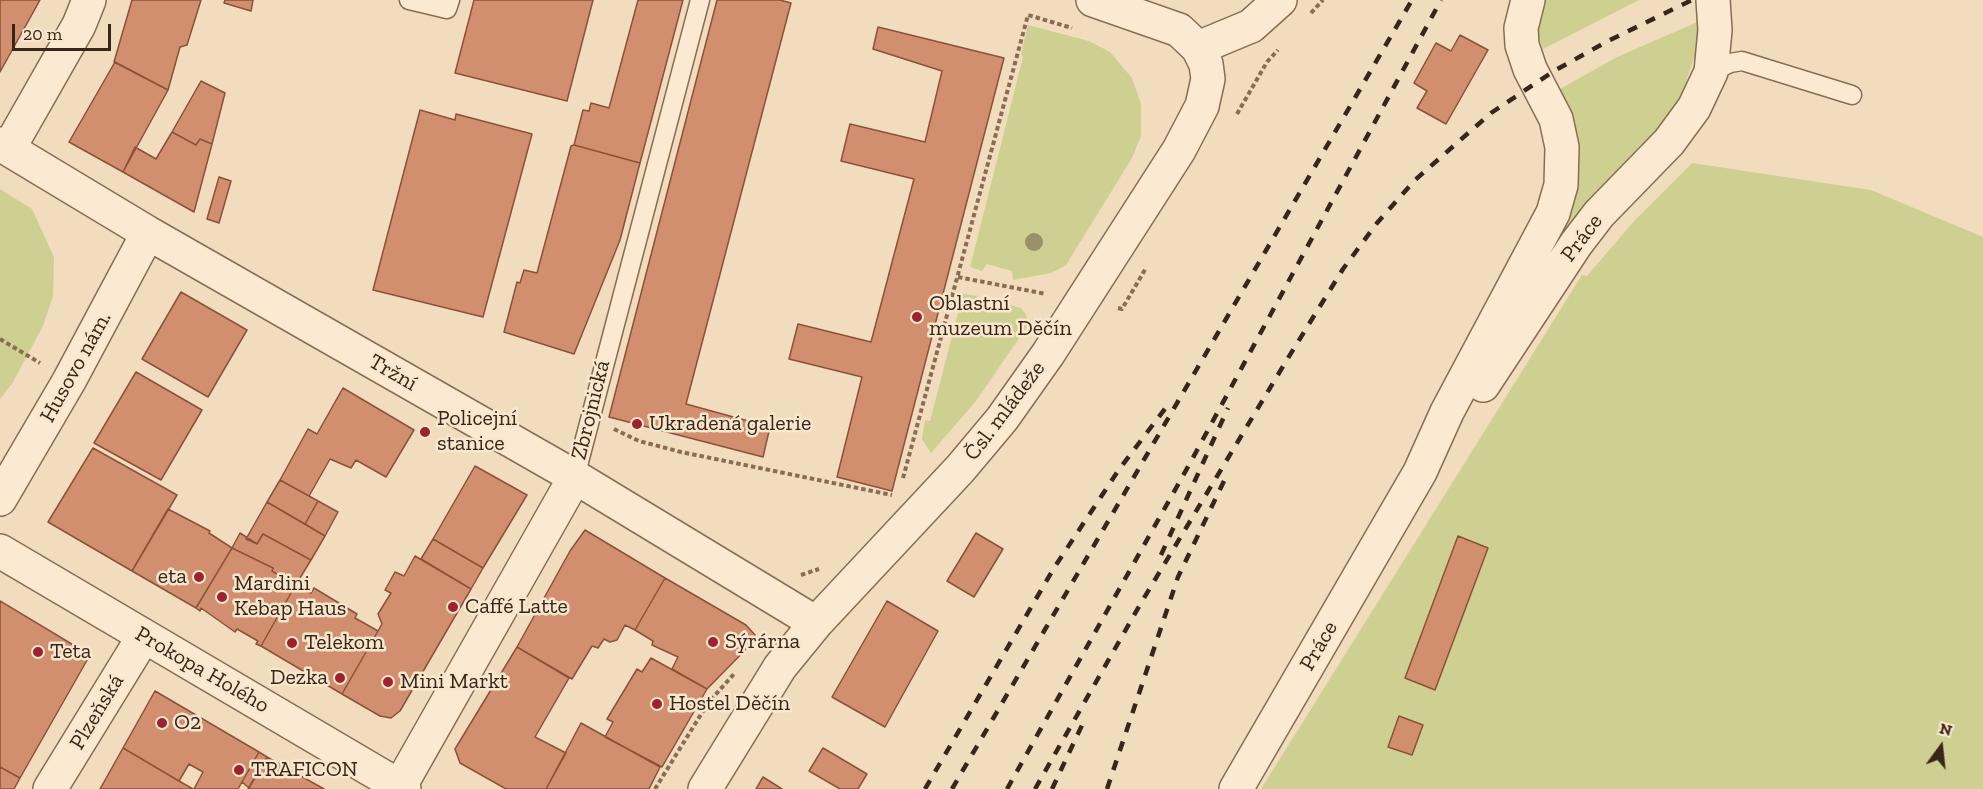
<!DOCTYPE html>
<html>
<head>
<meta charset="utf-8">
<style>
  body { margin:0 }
  #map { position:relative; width:1983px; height:789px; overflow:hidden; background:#f1dcbd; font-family:"Zilla Slab",serif }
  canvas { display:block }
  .north { position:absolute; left:1911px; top:717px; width:60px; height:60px; -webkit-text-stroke:4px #f8e7cd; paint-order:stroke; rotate:15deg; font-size:16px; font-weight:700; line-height:24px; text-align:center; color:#38261b }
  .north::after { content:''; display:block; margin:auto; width:21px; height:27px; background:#38261b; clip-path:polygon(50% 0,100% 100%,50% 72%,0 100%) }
  .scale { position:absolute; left:12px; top:24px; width:99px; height:27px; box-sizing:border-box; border:3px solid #38261b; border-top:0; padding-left:8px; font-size:18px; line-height:21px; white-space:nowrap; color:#38261b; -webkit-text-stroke:4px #f8e7cd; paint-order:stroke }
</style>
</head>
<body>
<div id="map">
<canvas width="1983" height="789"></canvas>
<div class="north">N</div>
<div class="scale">20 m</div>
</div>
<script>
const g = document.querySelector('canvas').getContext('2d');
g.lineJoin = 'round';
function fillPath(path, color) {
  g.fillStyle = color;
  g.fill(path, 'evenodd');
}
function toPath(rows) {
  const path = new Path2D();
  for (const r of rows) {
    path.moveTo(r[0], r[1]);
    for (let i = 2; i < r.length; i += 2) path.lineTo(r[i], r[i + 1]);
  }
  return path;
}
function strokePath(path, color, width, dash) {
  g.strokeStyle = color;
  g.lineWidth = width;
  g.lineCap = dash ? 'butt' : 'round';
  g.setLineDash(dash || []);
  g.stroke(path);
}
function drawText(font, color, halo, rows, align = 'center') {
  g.font = font + ' "Zilla Slab",serif';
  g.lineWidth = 5;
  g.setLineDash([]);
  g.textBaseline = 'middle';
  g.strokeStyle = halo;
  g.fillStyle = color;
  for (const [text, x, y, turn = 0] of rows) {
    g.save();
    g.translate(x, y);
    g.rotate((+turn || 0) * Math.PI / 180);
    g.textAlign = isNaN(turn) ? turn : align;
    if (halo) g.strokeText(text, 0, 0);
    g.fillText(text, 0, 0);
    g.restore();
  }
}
const green = toPath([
  [1546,0,1639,0,1543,49,1538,35,1541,13],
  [1700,21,1696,52,1680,100,1657,137,1582,211,1553,248,1550,247,1572,125,1560,89,1617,57],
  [1028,25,1089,41,1110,52,1132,78,1141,104,1141,136,1132,158,1066,265,1051,273,1013,280,1012,271,987,264,982,271,970,267,1023,57,1021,54],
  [1692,163,1871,190,1983,237,1983,789,1261,789,1582,275,1587,276,1634,221],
  [0,189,32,209,54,257,53,296,43,326,13,382,0,399],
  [963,294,977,296,977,303,1002,309,1005,304,1021,308,1026,315,1028,325,976,401,931,453,922,439,925,420,930,421]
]);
const building = toPath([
  [0,0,40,0,0,72,0,0],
  [132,0,201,0,187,45,180,47,168,90,114,62,132,0],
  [225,0,253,0,251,11,224,3,225,0],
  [474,0,593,0,567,101,455,73,474,0],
  [638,0,683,0,640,163,574,145,583,110,589,111,591,103,609,108,638,0],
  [717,0,780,0,791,3,686,404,770,427,763,457,609,417,717,0],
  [878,27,1004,58,892,491,837,477,862,377,789,359,798,324,871,342,914,179,841,161,850,124,925,142,942,71,873,49,878,27],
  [1460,35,1488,50,1446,124,1417,108,1427,91,1414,83,1436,43,1451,51,1460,35],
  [115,62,168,90,123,172,69,142,115,62],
  [201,81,225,93,212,144,200,139,196,145,172,132,201,81],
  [420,110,455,120,456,114,532,134,483,317,373,290,420,110],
  [172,132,196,145,200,139,212,144,194,212,123,172,135,147,156,159,172,132],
  [574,145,640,163,620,240,574,354,504,332,517,282,520,283,524,270,537,273,571,146,574,145],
  [219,177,231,181,219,223,207,219,219,177],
  [181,292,247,330,208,397,142,359,181,292],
  [136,372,202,410,161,480,94,443,136,372],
  [343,388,414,430,386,477,356,460,351,468,330,459,309,496,280,480,308,429,317,434,343,388],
  [93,448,177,495,132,571,48,522,93,448],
  [475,466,527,495,483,568,433,539,475,466],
  [280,480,318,501,305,524,267,502,280,480],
  [318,501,338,512,325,536,305,524,318,501],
  [267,502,325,536,311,560,263,534,257,544,246,539,267,502],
  [168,509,210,531,209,533,232,548,196,608,132,571,168,509],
  [585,530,665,578,635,630,625,625,617,640,610,642,604,639,598,648,592,646,572,679,517,647,570,551,585,530],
  [240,533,257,544,263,534,311,560,295,586,272,571,273,568,232,548,240,533],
  [976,533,1003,549,974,597,947,581,976,533],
  [1458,536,1488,548,1435,690,1405,678,1458,536],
  [433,539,483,568,471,589,421,559,433,539],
  [232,548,273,568,272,571,295,586,261,646,256,644,258,641,237,629,235,632,201,608,200,611,196,608,232,548],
  [415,556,471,589,400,711,391,718,380,716,342,694,382,624,378,614,391,593,385,590,395,572,404,576,415,556],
  [665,578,746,625,755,635,755,640,707,689,672,669,678,657,652,645,653,641,635,630,665,578],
  [295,586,311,593,314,588,357,614,355,618,378,631,342,694,261,646,295,586],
  [0,601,90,655,20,778,0,767,0,601],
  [887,601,938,631,885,727,832,697,887,601],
  [517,647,569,678,535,737,566,753,546,789,506,789,460,763,455,749,517,647],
  [651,658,707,689,662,767,605,737,613,722,607,719,637,669,642,672,651,658],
  [155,691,259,752,238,789,194,789,203,772,189,764,179,781,123,748,155,691],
  [1399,716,1423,725,1412,755,1388,747,1399,716],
  [581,723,660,767,649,789,546,789,581,723],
  [123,748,179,781,193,789,100,789,123,748],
  [823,748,867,774,858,789,840,789,809,771,823,748],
  [259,752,267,757,249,788,242,782,259,752],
  [267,757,324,789,248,789,267,757],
  [0,767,20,778,14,789,0,789,0,767],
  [763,777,782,789,756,789,763,777]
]);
const path = toPath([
  [1311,13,1323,0],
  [1237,114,1267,62,1278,50],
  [958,277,1046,294],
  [1118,308,1122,309,1146,268],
  [0,339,40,363],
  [614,429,639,441,681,452,892,495],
  [903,478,1028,15,1072,28],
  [801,575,819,569],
  [655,789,708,703,734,674]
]);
const service = toPath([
  [409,0,447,9,450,0],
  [1711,72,1730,63,1742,61,1852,95],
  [575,477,700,0]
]);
const minor = toPath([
  [1198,48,1251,26,1280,0],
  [0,144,148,233,575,477,816,623],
  [9,148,79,25,89,0],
  [1483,385,1576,244,1599,214,1669,142,1694,108,1711,72,1715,30,1713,0],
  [0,499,69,381,148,233],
  [0,551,404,789],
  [400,786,575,477],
  [50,789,144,636],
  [705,789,780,667,816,623,960,469,1002,419,1048,354,1179,150,1202,106,1208,79,1206,64,1198,48,1179,30,1093,0],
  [1236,789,1420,472,1447,412,1553,213,1561,185,1562,147,1556,119,1530,69,1522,45,1521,28,1528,0]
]);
const rail = toPath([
  [1161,555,1228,408],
  [925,789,1054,568,1118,471,1167,406],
  [952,789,1412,0],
  [1007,789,1189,465,1441,0],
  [1035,789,1141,603,1288,358,1343,269,1377,223,1415,180,1491,113,1554,71,1608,41,1692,0],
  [1052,789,1084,721],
  [1107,789,1178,577,1225,479]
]);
const trees = [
  [1034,242]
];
const markers = [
  [917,317,6,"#9e212e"],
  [637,424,6,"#9e212e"],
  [425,432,6,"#9e212e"],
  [199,577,6,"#9e212e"],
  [222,597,6,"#9e212e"],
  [453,607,6,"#9e212e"],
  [713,642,6,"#9e212e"],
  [292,643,6,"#9e212e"],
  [38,652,6,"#9e212e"],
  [340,678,6,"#9e212e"],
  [388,682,6,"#9e212e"],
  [657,704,6,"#9e212e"],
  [162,723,6,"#9e212e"],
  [239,770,6,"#9e212e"]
];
const streetNames = [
  ["Práce",1582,238,-53],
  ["Husovo nám.",76,367,-61],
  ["Tržní",393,373,30],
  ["Zbrojnická",591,410,-76],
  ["Čsl. mládeže",1005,411,-53],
  ["Práce",1319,646,-60],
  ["Prokopa Holého",202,670,30],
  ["Plzeňská",97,712,-59]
];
const poiNames = [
  ["Oblastní",929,304],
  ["muzeum Děčín",929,329],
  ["Policejní",437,419],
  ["stanice",437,444],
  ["Ukradená galerie",649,424],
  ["eta",187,577,"right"],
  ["Mardini",234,584],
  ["Kebap Haus",234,609],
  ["Caffé Latte",465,607],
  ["Sýrárna",725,642],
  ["Telekom",304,643],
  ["Teta",50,652],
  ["Dezka",328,678,"right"],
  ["Mini Markt",400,682],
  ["Hostel Děčín",669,704],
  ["O2",174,723],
  ["TRAFICON",251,770]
];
fillPath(green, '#ced091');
fillPath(building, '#d28f70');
strokePath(building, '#8b5139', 1.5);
strokePath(service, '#8a6c55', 21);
strokePath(minor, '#8a6c55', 36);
strokePath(path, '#8a6c55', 4, [4.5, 3]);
strokePath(service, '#fbead1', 18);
strokePath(minor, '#fbead1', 33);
strokePath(rail, '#38261b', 4.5, [10, 10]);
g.fillStyle = '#979267';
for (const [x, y] of trees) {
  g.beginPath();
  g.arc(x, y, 9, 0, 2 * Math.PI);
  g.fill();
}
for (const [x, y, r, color] of markers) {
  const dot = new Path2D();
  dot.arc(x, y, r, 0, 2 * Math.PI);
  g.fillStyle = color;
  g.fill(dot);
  strokePath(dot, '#f8e7cd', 2);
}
drawText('22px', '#38261b', '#f8e7cd', streetNames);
drawText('22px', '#38261b', '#f8e7cd', poiNames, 'left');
</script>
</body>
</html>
